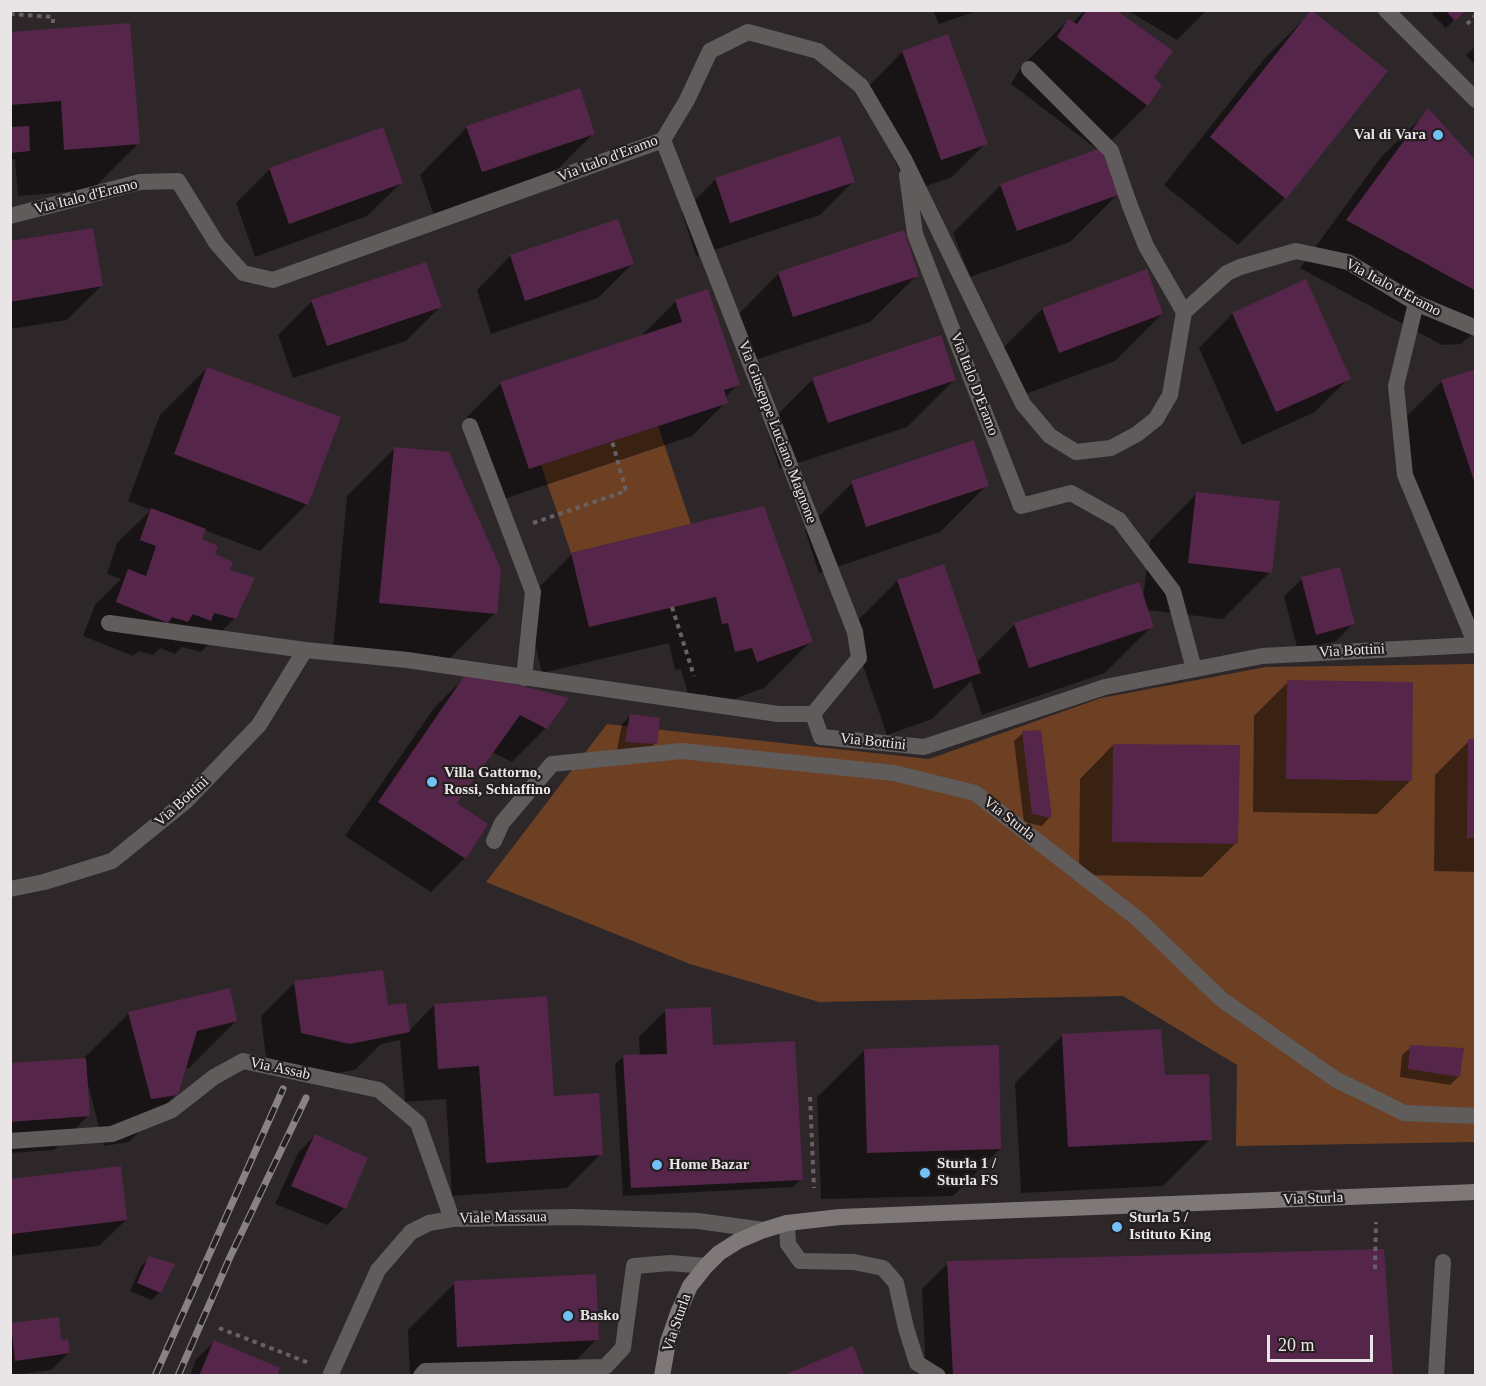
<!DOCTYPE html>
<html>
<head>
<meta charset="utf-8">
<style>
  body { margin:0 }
  #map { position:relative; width:1486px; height:1386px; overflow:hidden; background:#2e2729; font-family:"Times New Roman",serif }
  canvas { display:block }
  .frame { position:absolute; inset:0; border:12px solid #e9e5e6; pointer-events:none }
  .scale { position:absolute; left:1267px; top:1335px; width:106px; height:27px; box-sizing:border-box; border:3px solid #e9e5e6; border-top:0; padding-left:8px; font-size:18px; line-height:21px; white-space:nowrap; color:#e9e5e6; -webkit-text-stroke:4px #251e1f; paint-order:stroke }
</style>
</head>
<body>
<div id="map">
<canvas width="1486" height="1386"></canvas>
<div class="frame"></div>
<div class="scale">20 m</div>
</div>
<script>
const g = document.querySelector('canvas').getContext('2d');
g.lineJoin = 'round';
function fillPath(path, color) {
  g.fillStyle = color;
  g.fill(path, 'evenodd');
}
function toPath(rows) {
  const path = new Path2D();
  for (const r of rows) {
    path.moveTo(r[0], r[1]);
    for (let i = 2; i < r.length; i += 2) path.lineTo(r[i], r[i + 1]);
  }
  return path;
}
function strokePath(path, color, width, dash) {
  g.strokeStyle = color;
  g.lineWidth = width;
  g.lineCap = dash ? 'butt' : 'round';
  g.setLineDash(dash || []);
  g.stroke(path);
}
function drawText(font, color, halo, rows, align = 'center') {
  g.font = font + ' "Times New Roman",serif';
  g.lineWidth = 4.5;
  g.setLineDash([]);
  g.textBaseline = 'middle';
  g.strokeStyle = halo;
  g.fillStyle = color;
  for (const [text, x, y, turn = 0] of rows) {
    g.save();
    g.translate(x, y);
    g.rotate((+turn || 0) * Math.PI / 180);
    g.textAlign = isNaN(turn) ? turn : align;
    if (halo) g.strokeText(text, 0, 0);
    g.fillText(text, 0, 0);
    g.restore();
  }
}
const green = toPath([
  [658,426,691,524,571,553,541,465],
  [1475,664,1475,1142,1236,1146,1237,1065,1123,996,819,1002,690,964,486,882,607,724,929,759,1101,698,1266,667]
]);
const shadow = toPath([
  [933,10,980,10,939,24],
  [1085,10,1114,10,1152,78,1147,105,1101,151,1117,195,1070,242,970,277,953,233,1000,186,1098,150,1011,84,1021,67,1068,20,1072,23],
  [1127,10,1207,10,1177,40],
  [1436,10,1464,10,1446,28,1432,14],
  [1311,12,1285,198,1238,245,1164,185,1264,59],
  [10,34,139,143,92,190,18,196,15,159,10,160],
  [1476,46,1476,66,1466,55],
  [902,52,986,143,952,177,907,193,869,86],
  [1428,111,1476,163,1476,331,1461,344,1442,345,1300,268,1381,157],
  [467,127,594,133,547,180,435,218,420,175],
  [270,169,401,183,367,216,255,257,236,203],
  [716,179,854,181,820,215,696,256,682,213],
  [617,221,632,264,598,298,491,334,477,290,510,256],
  [10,243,101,286,67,320,10,329],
  [779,273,917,275,870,322,746,363,732,321],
  [1306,281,1349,378,1315,412,1242,445,1199,348,1232,314],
  [312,301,440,307,406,341,293,378,278,335],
  [676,301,738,384,725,398,726,402,692,436,495,502,467,417,501,383,643,337,642,335],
  [1042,309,1162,314,1115,361,1012,399,995,356],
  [207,368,307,504,260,551,204,530,200,540,213,555,235,618,201,652,182,647,175,654,160,648,153,655,138,651,133,656,83,636,95,605,121,579,107,574,117,543,151,510,128,501,160,415],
  [1476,371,1476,626,1461,631,1395,428,1442,381],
  [813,379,954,380,907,427,780,469,766,426],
  [394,449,495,613,448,660,333,649,347,496],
  [852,483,987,485,940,532,819,573,805,530],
  [1197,493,1270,572,1223,619,1147,610,1152,626,1105,673,982,715,971,681,932,719,887,735,850,628,897,581,943,566,976,663,1015,624,1143,599,1150,541],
  [763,508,811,641,764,688,710,708,705,694,689,698,681,669,675,670,669,643,542,673,525,601,572,554],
  [1302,579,1353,624,1336,641,1298,651,1284,596],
  [468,674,546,728,512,762,492,752,455,804,465,858,431,892,345,836,434,708],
  [1288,682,1411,780,1377,814,1253,812,1254,716],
  [630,716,655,743,647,752,617,750,622,724],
  [1023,733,1050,817,1042,826,1024,822,1014,741],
  [1469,741,1476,741,1476,872,1434,871,1435,775],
  [1113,745,1236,843,1202,877,1079,875,1080,779],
  [295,982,386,1009,409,1031,434,1005,553,1098,601,1154,567,1188,452,1196,446,1099,405,1102,400,1040,381,1044,355,1070,315,1077,267,1066,261,1016],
  [665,1011,711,1046,801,1179,793,1187,623,1196,615,1064,624,1056,640,1056,639,1037],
  [129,1013,236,1021,189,1068,184,1069,176,1094,129,1142,104,1146,87,1081,88,1116,54,1150,10,1153,10,1065,82,1060],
  [1062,1036,1164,1077,1210,1139,1163,1186,1021,1193,1015,1083],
  [1411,1047,1459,1076,1450,1085,1400,1077,1402,1055],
  [865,1050,1000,1149,953,1196,821,1199,817,1097],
  [315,1135,344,1208,327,1225,275,1204,298,1153],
  [10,1180,126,1220,99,1246,10,1256],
  [150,1258,160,1292,152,1300,130,1291,141,1266],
  [948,1263,1392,1376,926,1376,922,1289],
  [455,1283,597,1339,561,1376,410,1376,408,1330],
  [12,1324,59,1341,69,1353,51,1370,10,1376,10,1326],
  [214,1342,275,1376,190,1376,196,1359]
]);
const building = toPath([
  [1087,10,1116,10,1173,51,1154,78,1162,85,1148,106,1057,37,1068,19,1077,24],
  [1311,10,1388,71,1286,199,1210,137],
  [1445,10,1466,10,1455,21],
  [130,23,140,144,64,150,61,101,10,105,10,32],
  [948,34,988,144,941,160,902,51],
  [580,88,595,134,482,172,466,126],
  [1428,108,1476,161,1476,291,1346,220],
  [29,126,30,151,10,153,10,127],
  [383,127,403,183,289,224,269,168],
  [840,136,855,182,730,223,715,178],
  [1101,148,1118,195,1017,231,1000,184],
  [618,219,634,264,525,301,510,255],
  [93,228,103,286,10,302,10,241],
  [904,230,919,276,793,317,778,272],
  [426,262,442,307,327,346,311,300],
  [1147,269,1163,314,1059,353,1042,308],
  [1306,279,1351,379,1276,412,1232,313],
  [708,289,740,385,724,390,728,403,529,469,500,382,682,322,675,300],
  [941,335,956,380,828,423,812,378],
  [207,367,341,417,308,505,174,454],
  [1476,369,1476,484,1475,484,1441,380],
  [974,440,989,486,866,527,851,481],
  [394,447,449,452,501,569,497,614,379,603],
  [1196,492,1280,501,1272,573,1188,563],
  [764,506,813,642,757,662,752,648,735,652,728,623,722,624,716,597,589,627,571,553],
  [151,508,206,529,202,539,218,546,215,554,233,562,230,570,255,578,236,619,214,613,211,621,193,614,188,622,172,617,168,623,116,602,128,569,146,576,156,546,140,540],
  [944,564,981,673,934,689,897,580],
  [1340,567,1355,624,1316,635,1301,577],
  [1139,582,1154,627,1029,668,1014,623],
  [467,672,569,698,547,729,520,715,457,803,488,824,466,859,378,802],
  [1287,680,1413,682,1412,781,1286,779],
  [630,714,660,718,657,744,625,742],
  [1041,730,1052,818,1032,814,1022,731],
  [1468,739,1476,739,1476,838,1467,838],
  [1113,744,1240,745,1238,844,1112,842],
  [383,970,388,1005,406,1003,410,1032,350,1044,301,1033,294,981],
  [230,988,237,1021,197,1031,178,1095,151,1099,128,1012],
  [547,996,554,1096,599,1093,603,1155,486,1163,479,1066,438,1069,434,1004],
  [711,1007,713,1045,795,1041,803,1180,631,1188,623,1055,667,1054,665,1009],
  [1161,1029,1165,1075,1209,1074,1212,1140,1068,1147,1062,1034],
  [999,1045,1001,1149,867,1153,864,1049],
  [1410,1045,1464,1048,1460,1077,1408,1069],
  [86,1058,90,1116,10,1122,10,1063],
  [315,1134,368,1158,346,1209,291,1186],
  [121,1166,127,1220,12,1234,10,1179],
  [1384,1249,1393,1376,953,1375,947,1261],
  [149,1256,175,1264,161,1293,137,1283],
  [596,1274,599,1340,457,1347,454,1281],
  [59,1317,61,1340,68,1339,70,1353,15,1361,11,1323],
  [214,1340,280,1368,277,1376,199,1376],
  [853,1346,865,1376,784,1376,784,1375]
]);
const path = toPath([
  [10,14,53,17,53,23],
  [1467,24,1476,15],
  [533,523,626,491,612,441],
  [672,607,694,676],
  [810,1097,814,1188],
  [1375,1269,1376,1222],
  [219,1328,309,1363]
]);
const service = toPath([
  [470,426,533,592,524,678],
  [787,1223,788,1244,800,1261,854,1262,883,1268,896,1283,906,1328,917,1363,938,1376],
  [421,1376,425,1371,605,1367,623,1348,634,1266,670,1263,706,1266],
  [1436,1376,1443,1262]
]);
const pedestrian = toPath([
  [1119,520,1173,591,1194,669],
  [813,714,821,737,924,747,1105,687,1262,656,1475,645]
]);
const minor = toPath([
  [1386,10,1476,100],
  [1029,69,1111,151,1130,206,1146,246,1184,312],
  [907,175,915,234,1021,506,1071,493,1119,520],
  [10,216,140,182,178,181,217,244,243,273,273,280,663,140,687,100,710,51,748,32,818,51,861,86,904,159,1023,404,1050,436,1076,452,1111,448,1137,434,1156,419,1170,395,1184,312,1227,273,1240,267,1296,251,1348,262,1416,303,1476,328],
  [1416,303,1396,386,1405,475,1476,645],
  [109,623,305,650],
  [494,841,502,823,552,764,682,751,894,773,975,793,1138,919,1221,999,1335,1079,1404,1113,1476,1116],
  [10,889,44,882,112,861,186,801,259,725,305,650,407,660,778,714,813,714,859,658,855,632,663,140],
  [10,1141,112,1134,172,1110,214,1077,243,1061,379,1090,418,1123,452,1219],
  [330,1376,378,1270,411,1232,429,1223,452,1219,575,1217,698,1221,764,1230]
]);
const secondary = toPath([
  [662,1376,668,1342,678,1313,690,1286,706,1266,719,1253,738,1241,764,1230,787,1223,840,1217,1476,1192]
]);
const rail = toPath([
  [155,1376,283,1089],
  [178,1376,230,1257,306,1098]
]);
const markers = [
  [1438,135,6,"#72c1f5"],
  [432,782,6,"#72c1f5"],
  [657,1165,6,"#72c1f5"],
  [925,1173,6,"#72c1f5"],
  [1117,1227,6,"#72c1f5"],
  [568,1316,6,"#72c1f5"]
];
const poiNames = [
  ["Val di Vara",1426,135,"right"],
  ["Villa Gattorno,",444,773],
  ["Rossi, Schiaffino",444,790],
  ["Sturla 1 /",937,1164],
  ["Sturla FS",937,1181],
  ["Home Bazar",669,1165],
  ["Sturla 5 /",1129,1218],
  ["Istituto King",1129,1235],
  ["Basko",580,1316]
];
const streetNames = [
  ["Via Italo d'Eramo",608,159,-21],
  ["Via Italo d'Eramo",86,197,-14],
  ["Via Italo d'Eramo",1393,288,28],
  ["Via Italo D'Eramo",974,384,69],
  ["Via Giuseppe Luciano Magnone",777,432,69],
  ["Via Bottini",1352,651,-3],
  ["Via Bottini",873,742,6],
  ["Via Bottini",182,802,-42],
  ["Via Sturla",1009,819,38],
  ["Via Assab",280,1069,12],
  ["Via Sturla",1313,1199,-2],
  ["Viale Massaua",503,1218,-1],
  ["Via Sturla",677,1323,-71]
];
fillPath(green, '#6d4023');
fillPath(shadow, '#0007');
fillPath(building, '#552649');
strokePath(path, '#676163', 4, [4.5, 4.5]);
strokePath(service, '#605c5c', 16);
strokePath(pedestrian, '#605c5c', 16);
strokePath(minor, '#605c5c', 16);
strokePath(secondary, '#7e7878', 16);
strokePath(rail, '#888284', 7);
strokePath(rail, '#251e1f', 4.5, [14]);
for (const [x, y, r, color] of markers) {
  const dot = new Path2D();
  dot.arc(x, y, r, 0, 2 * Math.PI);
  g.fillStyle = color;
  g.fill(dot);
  strokePath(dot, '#251e1f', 2);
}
drawText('bold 15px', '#e9e5e6', '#251e1f', poiNames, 'left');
drawText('15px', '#e9e5e6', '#251e1f', streetNames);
</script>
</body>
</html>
